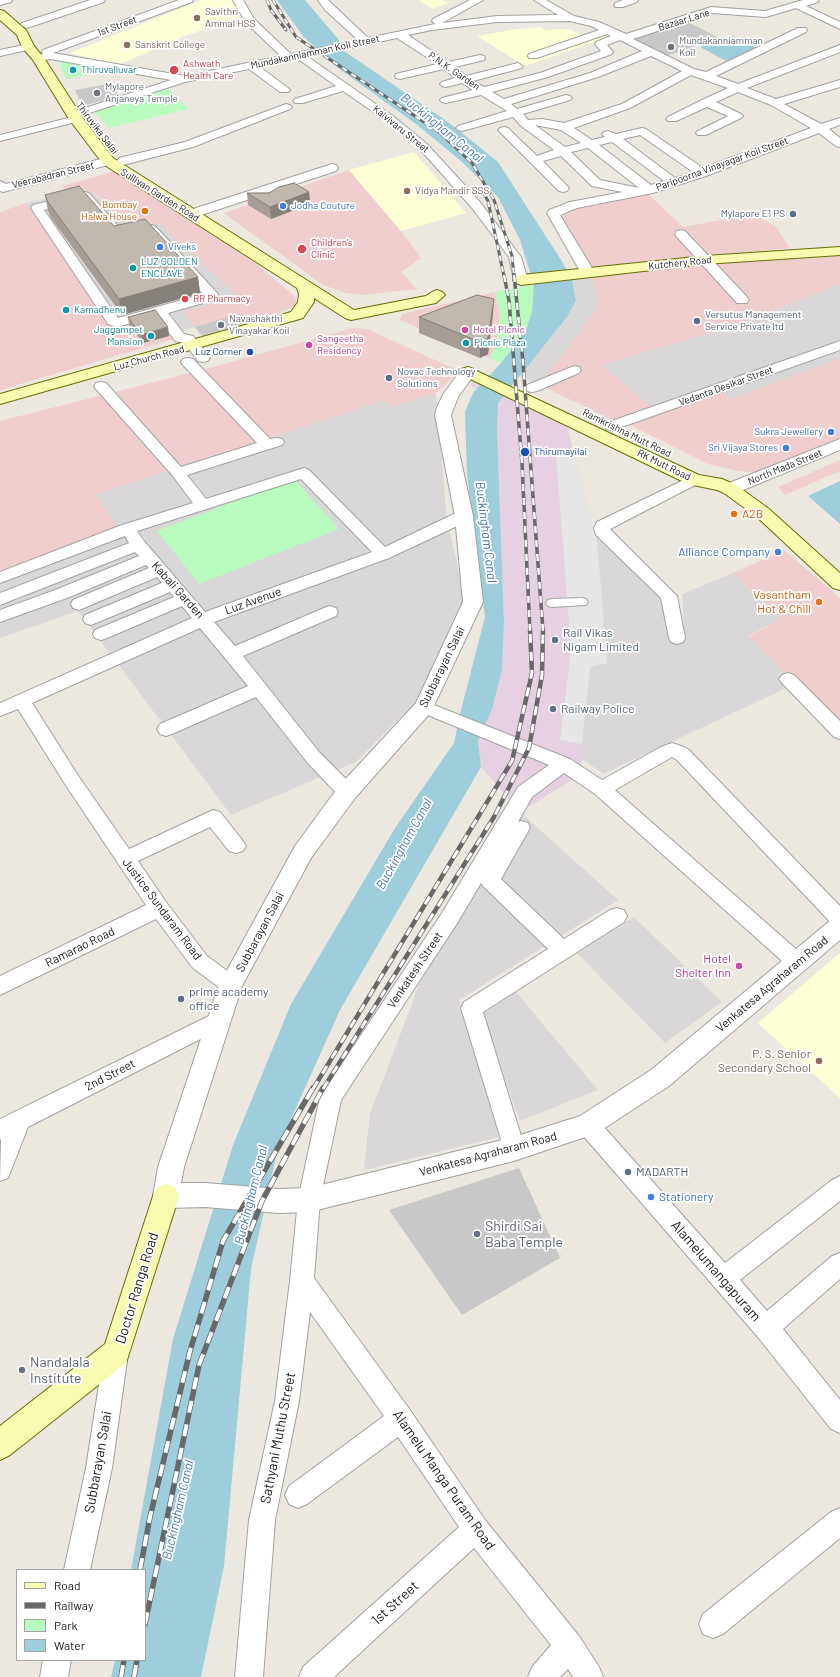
<!DOCTYPE html>
<html>
<head>
<meta charset="utf-8">
<style>
  body { margin:0 }
  #map { position:relative; width:840px; height:1677px; overflow:hidden; background:#ede8df; font-family:Barlow,sans-serif }
  canvas { display:block }
  .legend { position:absolute; left:16px; top:1569px; width:130px; height:92px; box-sizing:border-box; background:#fff; border:1px solid #a3a3a3; margin:0; padding:5px 7px; list-style:none; font-size:12px; color:#1a1a1a }
  .legend li { display:flex; align-items:center; gap:8px; height:20px }
  .legend b { width:20px; border:1px solid #a3a3a3 }
</style>
</head>
<body>
<div id="map">
<canvas width="840" height="1677"></canvas>
<ul class="legend">
<li><b style="height:5px;background:#f7faaf"></b>Road</li>
<li><b style="height:5px;background:#686868"></b>Railway</li>
<li><b style="height:11px;background:#b9fabe"></b>Park</li>
<li><b style="height:11px;background:#9ecedc"></b>Water</li>
</ul>
</div>
<script>
const g = document.querySelector('canvas').getContext('2d');
g.lineJoin = 'round';
function fillPath(path, color) {
  g.fillStyle = color;
  g.fill(path, 'evenodd');
}
function toPath(rows) {
  const path = new Path2D();
  for (const r of rows) {
    path.moveTo(r[0], r[1]);
    for (let i = 2; i < r.length; i += 2) path.lineTo(r[i], r[i + 1]);
  }
  return path;
}
function strokePath(path, color, width, dash) {
  g.strokeStyle = color;
  g.lineWidth = width;
  g.lineCap = dash ? 'butt' : 'round';
  g.setLineDash(dash || []);
  g.stroke(path);
}
function drawText(font, color, halo, rows, align = 'center') {
  g.font = font + ' Barlow,sans-serif';
  g.lineWidth = 3.5;
  g.setLineDash([]);
  g.textBaseline = 'middle';
  g.strokeStyle = halo;
  g.fillStyle = color;
  for (const [text, x, y, turn = 0] of rows) {
    g.save();
    g.translate(x, y);
    g.rotate((+turn || 0) * Math.PI / 180);
    g.textAlign = isNaN(turn) ? turn : align;
    if (halo) g.strokeText(text, 0, 0);
    g.fillText(text, 0, 0);
    g.restore();
  }
}
const residential = toPath([
  [91,191,131,229,158,223,239,297,183,312,195,327,174,334,161,318,116,330,26,203],
  [593,277,598,307,573,343,540,385,519,376,567,317,576,302,572,280],
  [840,284,840,340,651,407,601,365,742,323],
  [840,348,840,359,729,399,720,391],
  [436,393,447,521,466,601,454,627,418,699,356,762,231,815,78,611,0,638,0,578,96,494,385,400,392,407],
  [594,530,663,596,671,641,685,641,682,594,733,573,781,619,748,636,797,683,603,774,582,759,582,744,590,667,607,662,597,542],
  [520,812,618,900,459,1000,499,1137,364,1170,370,1114,427,964,485,878],
  [634,917,722,1002,665,1043,577,953],
  [516,992,598,1090,520,1121,481,1015]
]);
const commercial = toPath([
  [119,170,200,217,291,293,297,300,293,307,281,312,247,323,239,314,195,327,183,312,239,297,158,223,131,229,92,191,72,196,62,186],
  [349,170,401,231,421,258,401,272,417,289,362,295,346,293,323,285,224,213],
  [647,193,683,227,754,214,775,226,790,248,589,268,562,216,585,206],
  [26,203,116,330,161,317,177,338,0,390,0,212],
  [840,255,840,284,742,323,601,365,651,407,614,421,540,385,598,307,593,277,682,265],
  [495,292,500,315,497,345,489,358,400,320,402,314],
  [353,328,367,329,459,371,436,393,392,407,385,400,96,494,121,533,0,578,0,421,206,369],
  [840,359,840,446,770,474,738,471,708,464,628,424,720,391,730,399],
  [840,460,840,471,785,495,778,487],
  [784,550,840,598,840,723,748,637,781,619,733,573]
]);
const industrial = toPath([
  [477,377,567,423,573,452,597,542,607,663,590,667,582,744,582,774,520,812,481,767,478,741,502,670,504,622,497,429,498,403,501,399,469,385]
]);
const education = toPath([
  [201,0,237,0,243,16,182,37,118,65,70,53],
  [419,0,442,0,448,3,433,9],
  [541,27,544,30,569,29,583,36,603,30,614,35,525,66,477,36,517,29],
  [414,152,466,213,401,231,349,170],
  [840,953,840,1098,758,1023]
]);
const religious = toPath([
  [684,20,719,38,666,56,632,38],
  [108,84,121,96,82,106,75,90],
  [239,314,247,323,202,336,195,327],
  [519,1168,560,1258,462,1315,389,1210]
]);
const park = toPath([
  [66,62,111,70,67,79,60,67,61,63],
  [166,86,188,109,109,128,93,110],
  [534,285,532,312,526,330,501,363,489,358,497,345,500,315,495,292],
  [294,479,339,529,199,584,157,531]
]);
const parking = toPath([
  [573,452,597,542,607,663,590,667,582,744,560,740,571,650,556,453]
]);
const water = toPath([
  [277,0,305,0,339,40,341,49,448,122,498,162,563,263,572,280,576,301,567,317,498,403,497,429,504,622,502,670,492,709,478,741,481,767,340,1010,278,1148,251,1269,224,1566,201,1677,111,1677,115,1660,145,1660,145,1570,131,1570,173,1339,233,1145,291,1004,395,828,454,743,461,710,485,617,467,474,465,412,473,393,501,363,526,330,532,312,534,285,520,240,498,197,461,161,416,124,334,65,303,36],
  [733,36,759,49,726,61,700,47],
  [840,481,840,524,808,496]
]);
const pedestrian = toPath([
  [582,598,586,599,588,602,586,605,552,607,548,606,546,603,548,600,552,599,582,598]
]);
const minor = toPath([
  [0,0,12,0,11,2,0,5,0,0],
  [90,0,105,0,104,2,30,27,26,28,21,25,22,23,90,0],
  [179,0,193,0,192,2,53,53,185,76,281,56,246,23,233,0,243,0,254,19,291,54,358,40,325,10,318,0,328,0,368,38,435,24,432,21,433,19,470,0,483,0,442,23,497,16,558,15,534,0,546,0,574,16,599,22,626,34,711,7,765,11,803,0,819,0,818,2,806,6,840,22,840,29,796,8,766,17,712,13,633,39,694,69,706,72,798,28,806,28,807,30,806,32,716,76,738,84,840,45,840,52,747,88,776,99,840,80,840,87,784,104,821,124,840,118,840,125,829,129,840,138,840,147,836,146,819,133,706,176,653,193,577,208,560,215,595,273,593,276,588,277,583,276,581,273,547,213,549,210,570,202,623,192,592,186,561,156,543,161,569,188,567,191,563,192,559,191,498,130,500,128,504,127,508,128,537,156,554,150,521,126,513,117,462,131,458,130,456,128,458,126,507,111,481,95,446,103,442,102,440,100,442,98,473,90,462,83,446,87,442,86,440,84,442,82,455,78,444,69,400,79,396,78,395,76,396,74,437,64,397,38,308,57,393,116,427,144,480,202,521,257,528,280,526,283,521,284,516,283,514,280,509,257,472,208,419,148,385,120,343,91,303,103,295,103,293,101,295,99,336,86,298,59,260,67,288,88,290,90,288,92,280,92,249,69,185,82,83,115,79,114,77,112,79,110,171,80,50,59,38,61,33,58,34,56,43,54,42,52,43,50,179,0],
  [570,21,591,26,599,30,529,54,528,56,529,58,537,58,607,34,611,36,596,42,595,44,601,51,540,73,484,87,473,81,522,68,523,66,518,63,466,76,455,67,484,60,485,58,484,56,480,55,448,62,408,35,432,30,497,22,570,21],
  [620,40,642,51,590,73,504,99,492,92,548,77,612,54,613,52,607,45,620,40],
  [651,56,682,71,622,104,564,123,542,119,528,120,523,114,570,100,572,98,570,96,566,95,517,109,511,104,598,77,651,56],
  [691,75,728,88,702,100,668,117,666,119,668,121,676,121,707,107,728,116,698,131,696,133,698,135,706,135,741,118,743,116,741,114,716,102,738,92,771,105,811,128,703,168,646,129,642,128,616,134,608,131,604,132,602,134,605,137,592,140,574,128,630,108,691,75],
  [535,125,561,130,581,143,565,147,535,125],
  [640,135,693,172,675,178,623,139,640,135],
  [612,142,664,181,651,185,599,145,612,142],
  [588,148,639,188,600,180,571,152,588,148],
  [623,0,638,0,637,2,623,7,615,7,614,5,615,3,623,0],
  [28,44,32,45,33,47,32,49,0,56,0,50,28,44],
  [286,104,290,105,292,107,290,109,193,147,123,165,119,164,117,161,119,158,185,142,286,104],
  [76,116,80,117,82,119,80,121,0,141,0,135,76,116],
  [108,157,112,158,114,161,112,164,3,192,0,191,0,181,6,184,108,157],
  [332,164,336,165,338,168,336,171,195,217,187,217,185,214,187,211,332,164],
  [85,192,89,193,123,232,151,225,155,226,217,293,219,296,217,299,168,313,184,334,193,336,210,358,208,361,203,362,198,361,184,343,175,341,157,316,117,327,108,324,31,208,33,205,85,192],
  [82,200,116,239,120,240,148,233,203,294,118,318,44,210,82,200],
  [681,230,685,231,747,297,749,300,747,303,737,303,677,237,675,234,677,231,681,230],
  [840,341,840,350,616,429,611,430,606,429,604,426,606,423,840,341],
  [188,358,193,359,270,439,277,438,282,439,284,442,282,445,187,475,206,499,304,468,309,470,385,547,458,512,464,511,470,512,472,516,470,520,389,558,214,622,235,646,324,608,330,606,336,608,338,612,336,616,243,656,319,752,354,787,356,792,354,797,347,799,340,797,307,762,256,697,172,734,166,736,160,734,157,729,160,724,248,686,200,628,32,703,77,774,129,849,213,810,220,812,243,841,246,846,243,851,236,853,229,851,210,827,138,861,166,902,207,956,238,979,241,985,238,991,231,994,224,991,193,968,156,919,0,995,0,976,146,905,65,784,18,709,0,716,0,703,192,618,182,606,107,638,101,640,95,638,93,634,95,630,174,597,170,592,91,625,85,623,83,619,85,615,162,583,157,577,79,610,73,608,71,604,73,600,149,568,146,565,67,598,0,622,0,610,55,590,139,556,135,552,0,605,0,593,129,543,125,536,0,583,0,572,122,525,193,503,173,476,96,389,94,386,96,383,101,382,106,383,181,467,257,443,183,365,181,362,183,359,188,358],
  [301,479,372,552,205,612,144,541,137,531,301,479],
  [574,366,579,367,581,370,579,373,537,391,532,392,527,391,525,388,527,385,574,366],
  [694,475,699,477,702,480,699,483,610,529,677,596,685,638,683,642,677,644,671,642,669,638,661,598,596,535,594,528,597,522,694,475],
  [788,673,794,675,840,721,840,739,834,737,782,683,779,679,782,675,788,673],
  [424,701,570,759,602,780,661,747,672,743,684,747,689,750,840,906,840,927,833,925,677,760,672,757,615,790,805,957,808,963,805,969,798,971,791,969,595,794,564,773,532,797,518,822,521,821,528,823,530,828,501,879,564,939,610,910,617,908,624,910,627,916,624,922,483,1012,525,1149,522,1156,514,1159,506,1156,461,1008,464,1002,548,949,483,886,481,883,456,925,341,1100,320,1200,314,1278,410,1410,485,1520,579,1636,599,1667,603,1677,573,1677,568,1669,560,1677,528,1677,532,1667,551,1645,474,1548,334,1677,299,1677,303,1667,459,1527,398,1437,307,1504,298,1508,289,1504,285,1495,289,1486,384,1416,310,1312,299,1401,275,1520,263,1677,235,1677,249,1520,275,1401,290,1281,298,1200,320,1097,442,913,518,787,549,765,418,711,415,707,418,703,424,701],
  [219,1011,226,1014,229,1020,226,1026,28,1127,8,1178,0,1181,1,1139,0,1140,0,1119,219,1011],
  [588,1115,596,1118,725,1263,832,1180,840,1176,840,1201,740,1280,767,1311,832,1256,840,1253,840,1279,783,1329,840,1400,840,1433,831,1429,757,1336,580,1132,577,1125,580,1118,588,1115],
  [116,1341,125,1344,128,1353,112,1468,90,1570,64,1570,86,1468,104,1353,107,1344,116,1341],
  [840,1508,840,1538,723,1634,713,1638,703,1634,699,1624,703,1614,831,1512,840,1508],
  [43,1660,71,1660,68,1677,40,1677,43,1660]
]);
const tertiary = toPath([
  [468,367,474,369,476,372,458,397,451,415,473,516,483,602,431,712,355,798,311,858,242,986,184,1167,181,1183,205,1183,279,1189,309,1188,514,1137,580,1116,651,1070,832,919,840,917,840,940,669,1086,597,1133,514,1161,309,1212,279,1213,205,1207,166,1208,157,1205,153,1196,158,1167,219,985,295,846,339,786,416,703,463,602,455,516,435,415,437,407,444,393,462,369,468,367],
  [840,439,840,450,736,493,730,495,724,493,721,489,724,485,840,439]
]);
const secondary = toPath([
  [0,10,4,11,26,30,34,46,44,58,82,117,113,158,354,310,426,296,432,292,437,290,442,292,445,295,436,303,351,320,345,318,314,298,314,302,303,318,0,404,0,394,291,312,298,302,299,294,297,288,103,164,69,119,33,60,22,47,17,35,0,20,0,10],
  [840,247,840,255,705,264,521,285,516,283,513,280,516,277,521,275,705,256,840,247],
  [468,367,699,475,722,479,736,485,769,509,840,573,840,590,833,588,757,517,724,493,717,490,688,484,462,375,460,372,462,369,468,367],
  [166,1184,175,1187,179,1196,126,1363,10,1455,0,1460,0,1426,105,1344,153,1196,157,1187,166,1184]
]);
const railFar3 = toPath([
  [267,0,271,10,286,30],
  [273,0,296,37,439,132,472,163,494,200,512,256,514,276],
  [483,192,488,201,504,276]
]);
const railFar2 = toPath([
  [504,275,509,301,522,463,530,631],
  [514,275,523,362,543,631]
]);
const railFar1 = toPath([
  [313,1089,512,761,532,673,530,630],
  [323,1089,494,817,529,748,542,675,543,630]
]);
const rail = toPath([
  [140,1570,150,1517,190,1351,223,1241,313,1088],
  [145,1624,199,1365,262,1201,323,1088],
  [121,1677,124,1660],
  [134,1677,137,1660]
]);
const wall = toPath([
  [309,192,310,204,271,219,248,205,247,193],
  [45,195,114,226,198,277,200,293,122,315,51,218,48,211],
  [493,314,488,354,480,358,419,333,419,317],
  [128,317,169,336,143,343,129,325]
]);
const shadedWall = toPath([
  [309,192,310,204,271,219,270,207],
  [198,277,200,293,122,315,119,299],
  [494,299,493,314,488,354,480,358,480,342],
  [168,327,169,336,143,343,141,335]
]);
const building = toPath([
  [294,183,309,192,270,207,247,193,269,193,279,187,294,183],
  [79,186,114,226,145,219,198,277,119,299,48,202,45,195,79,186],
  [477,295,494,299,488,338,480,342,419,317,477,295],
  [155,310,168,327,141,335,128,317,155,310]
]);
const markers = [
  [197,18,4,"#8d6e63"],
  [127,45,4,"#8d6e63"],
  [671,47,4,"#6b7280"],
  [73,70,4,"#0f9aa8"],
  [174,70,5,"#e0444e"],
  [97,93,4,"#6b7280"],
  [407,191,4,"#8d6e63"],
  [283,206,4,"#3f7fe0"],
  [145,211,4,"#e8710a"],
  [793,214,4,"#5c6f8a"],
  [160,247,4,"#3f7fe0"],
  [302,249,5,"#e0444e"],
  [133,268,4,"#0f9aa8"],
  [185,299,4,"#e0444e"],
  [66,310,4,"#0f9aa8"],
  [697,321,4,"#5c6f8a"],
  [221,325,4,"#6b7280"],
  [465,330,4,"#d1479c"],
  [151,336,4,"#0f9aa8"],
  [466,343,4,"#0f9aa8"],
  [309,345,4,"#d1479c"],
  [250,352,4,"#1a4fb4"],
  [389,378,4,"#5c6f8a"],
  [831,432,4,"#3f7fe0"],
  [786,448,4,"#3f7fe0"],
  [525,452,5,"#1a4fb4"],
  [734,514,4,"#e8710a"],
  [778,552,4,"#3f7fe0"],
  [819,602,4,"#e8710a"],
  [555,640,4,"#5c6f8a"],
  [553,709,4,"#5c6f8a"],
  [739,966,4,"#d1479c"],
  [181,999,4,"#5c6f8a"],
  [819,1061,4,"#8d6e63"],
  [628,1172,4,"#5c6f8a"],
  [651,1197,4,"#3f7fe0"],
  [477,1234,4,"#6b7280"],
  [22,1370,4,"#6b7280"]
];
const farEducationnames = [
  ["Savithri",205,12],
  ["Ammal HSS",205,24],
  ["Sanskrit College",135,45],
  ["Vidya Mandir SSS",415,191]
];
const farStreetnames = [
  ["Bazaar Lane",684,20,-17],
  ["1st Street",117,26,-20],
  ["Mundakanniamman Koil Street",315,52,-12],
  ["P.N.K. Garden",454,71,34],
  ["Thiruvika Salai",97,128,53],
  ["Kalvivaru Street",401,129,39],
  ["Paripoorna Vinayagar Koil Street",722,164,-20],
  ["Veerabadran Street",53,175,-14],
  ["Sullivan Garden Road",160,195,32],
  ["Kutchery Road",680,263,-6],
  ["Luz Church Road",149,358,-15],
  ["Vedanta Desikar Street",726,386,-20],
  ["Ramkrishna Mutt Road",627,433,26],
  ["RK Mutt Road",664,465,26],
  ["North Mada Street",785,467,-22]
];
const farWorshipnames = [
  ["Mundakanniamman",679,41],
  ["Koil",679,53],
  ["Mylapore",105,87],
  ["Anjaneya Temple",105,99],
  ["Navashakthi",229,319],
  ["Vinayakar Koil",229,331]
];
const farHealthnames = [
  ["Ashwath",183,64],
  ["Health Care",183,76],
  ["Children's",311,243],
  ["Clinic",311,255],
  ["RR Pharmacy",193,299]
];
const farCulturenames = [
  ["Thiruvalluvar",81,70],
  ["LUZ GOLDEN",141,262],
  ["ENCLAVE",141,274],
  ["Kamadhenu",74,310],
  ["Jaggampet",143,330,"right"],
  ["Mansion",143,342,"right"],
  ["Picnic Plaza",474,343]
];
const farFoodnames = [
  ["Bombay",137,205],
  ["Halwa House",137,217]
];
const farShopnames = [
  ["Jodha Couture",291,206],
  ["Viveks",168,247],
  ["Sukra Jewellery",823,432,"right"],
  ["Sri Vijaya Stores",778,448,"right"]
];
const farServicenames = [
  ["Mylapore E1 PS",785,214,"right"],
  ["Versutus Management",705,315],
  ["Service Private ltd",705,327],
  ["Novac Technology",397,372],
  ["Solutions",397,384]
];
const farHotelnames = [
  ["Hotel Picnic",473,330],
  ["Sangeetha",317,339],
  ["Residency",317,351]
];
const farTransitnames = [
  ["Luz Corner",242,352],
  ["Thirumayilai",534,452,"left"]
];
const foodNames = [
  ["A2B",742,514],
  ["Vasantham",811,595,"right"],
  ["Hot & Chill",811,609,"right"]
];
const shopNames = [
  ["Alliance Company",770,552],
  ["Stationery",659,1197,"left"]
];
const streetNames = [
  ["Kabali Garden",178,590,48],
  ["Luz Avenue",253,601,-20],
  ["Subbarayan Salai",442,667,-64],
  ["Justice Sundaram Road",162,909,53],
  ["Subbarayan Salai",260,932,-62],
  ["Ramarao Road",80,947,-26],
  ["Venkatesh Street",415,970,-56],
  ["Venkatesa Agraharam Road",772,984,-40],
  ["2nd Street",110,1075,-27],
  ["Venkatesa Agraharam Road",488,1154,-15]
];
const serviceNames = [
  ["Rail Vikas",563,633],
  ["Nigam Limited",563,647],
  ["Railway Police",561,709],
  ["prime academy",189,992],
  ["office",189,1006],
  ["MADARTH",636,1172]
];
const hotelNames = [
  ["Hotel",731,959],
  ["Shelter Inn",731,973]
];
const educationNames = [
  ["P. S. Senior",811,1054],
  ["Secondary School",811,1068]
];
const waterNames = [
  ["Buckingham Canal",442,128,39],
  ["Buckingham Canal",486,532,83],
  ["Buckingham Canal",404,844,-61],
  ["Buckingham Canal",251,1195,-76],
  ["Buckingham Canal",178,1510,-77]
];
const nearWorshipnames = [
  ["Shirdi Sai",485,1226],
  ["Baba Temple",485,1242],
  ["Nandalala",30,1362],
  ["Institute",30,1378]
];
const nearStreetnames = [
  ["Alamelumangapuram",716,1271,49],
  ["Doctor Ranga Road",137,1288,-73],
  ["Sathyani Muthu Street",278,1438,-79],
  ["Subbarayan Salai",98,1462,-80],
  ["Alamelu Manga Puram Road",444,1480,55],
  ["1st Street",395,1603,-42]
];
fillPath(residential, '#d9d7d7');
fillPath(commercial, '#efcecd');
fillPath(industrial, '#e6d1e2');
fillPath(education, '#ffffd6');
fillPath(religious, '#c8c8c8');
fillPath(park, '#b9fabe');
fillPath(parking, '#e6e6e6');
fillPath(water, '#9ecedc');
strokePath(pedestrian, '#a1a1a1', 2);
strokePath(minor, '#a1a1a1', 2);
strokePath(tertiary, '#a1a1a1', 2);
strokePath(secondary, '#657002', 2);
fillPath(pedestrian, '#fff');
fillPath(minor, '#fff');
fillPath(tertiary, '#fff');
fillPath(secondary, '#f7faaf');
strokePath(railFar3, '#686868', 3);
strokePath(railFar2, '#686868', 3.5);
strokePath(railFar1, '#686868', 4.5);
strokePath(rail, '#686868', 5.5);
strokePath(railFar3, '#fff', 2, [5.5]);
strokePath(railFar2, '#fff', 2.5, [7]);
strokePath(railFar1, '#fff', 3, [9]);
strokePath(rail, '#fff', 4, [12]);
fillPath(wall, '#a59d96');
fillPath(shadedWall, '#86807a');
fillPath(building, '#c0b7af');
strokePath(building, '#86807a', 1);
for (const [x, y, r, color] of markers) {
  const dot = new Path2D();
  dot.arc(x, y, r, 0, 2 * Math.PI);
  g.fillStyle = color;
  g.fill(dot);
  strokePath(dot, '#fff', 1.5);
}
drawText('10px', '#785e54', '#fff', farEducationnames, 'left');
drawText('10px', '#1a1a1a', '#fff', farStreetnames);
drawText('10px', '#5b616d', '#fff', farWorshipnames, 'left');
drawText('10px', '#be3a42', '#fff', farHealthnames, 'left');
drawText('10px', '#0d838f', '#fff', farCulturenames, 'left');
drawText('10px', '#c56008', '#fff', farFoodnames, 'right');
drawText('10px', '#366cbe', '#fff', farShopnames, 'left');
drawText('10px', '#4e5e75', '#fff', farServicenames, 'left');
drawText('10px', '#b23c85', '#fff', farHotelnames, 'left');
drawText('10px', '#164399', '#fff', farTransitnames, 'right');
drawText('12px', '#c56008', '#fff', foodNames, 'left');
drawText('12px', '#366cbe', '#fff', shopNames, 'right');
drawText('12px', '#1a1a1a', '#fff', streetNames);
drawText('12px', '#4e5e75', '#fff', serviceNames, 'left');
drawText('12px', '#b23c85', '#fff', hotelNames, 'right');
drawText('12px', '#785e54', '#fff', educationNames, 'right');
drawText('italic 13px', '#4679ab', '#fff', waterNames);
drawText('14px', '#5b616d', '#fff', nearWorshipnames, 'left');
drawText('14px', '#1a1a1a', '#fff', nearStreetnames);
</script>
</body>
</html>
